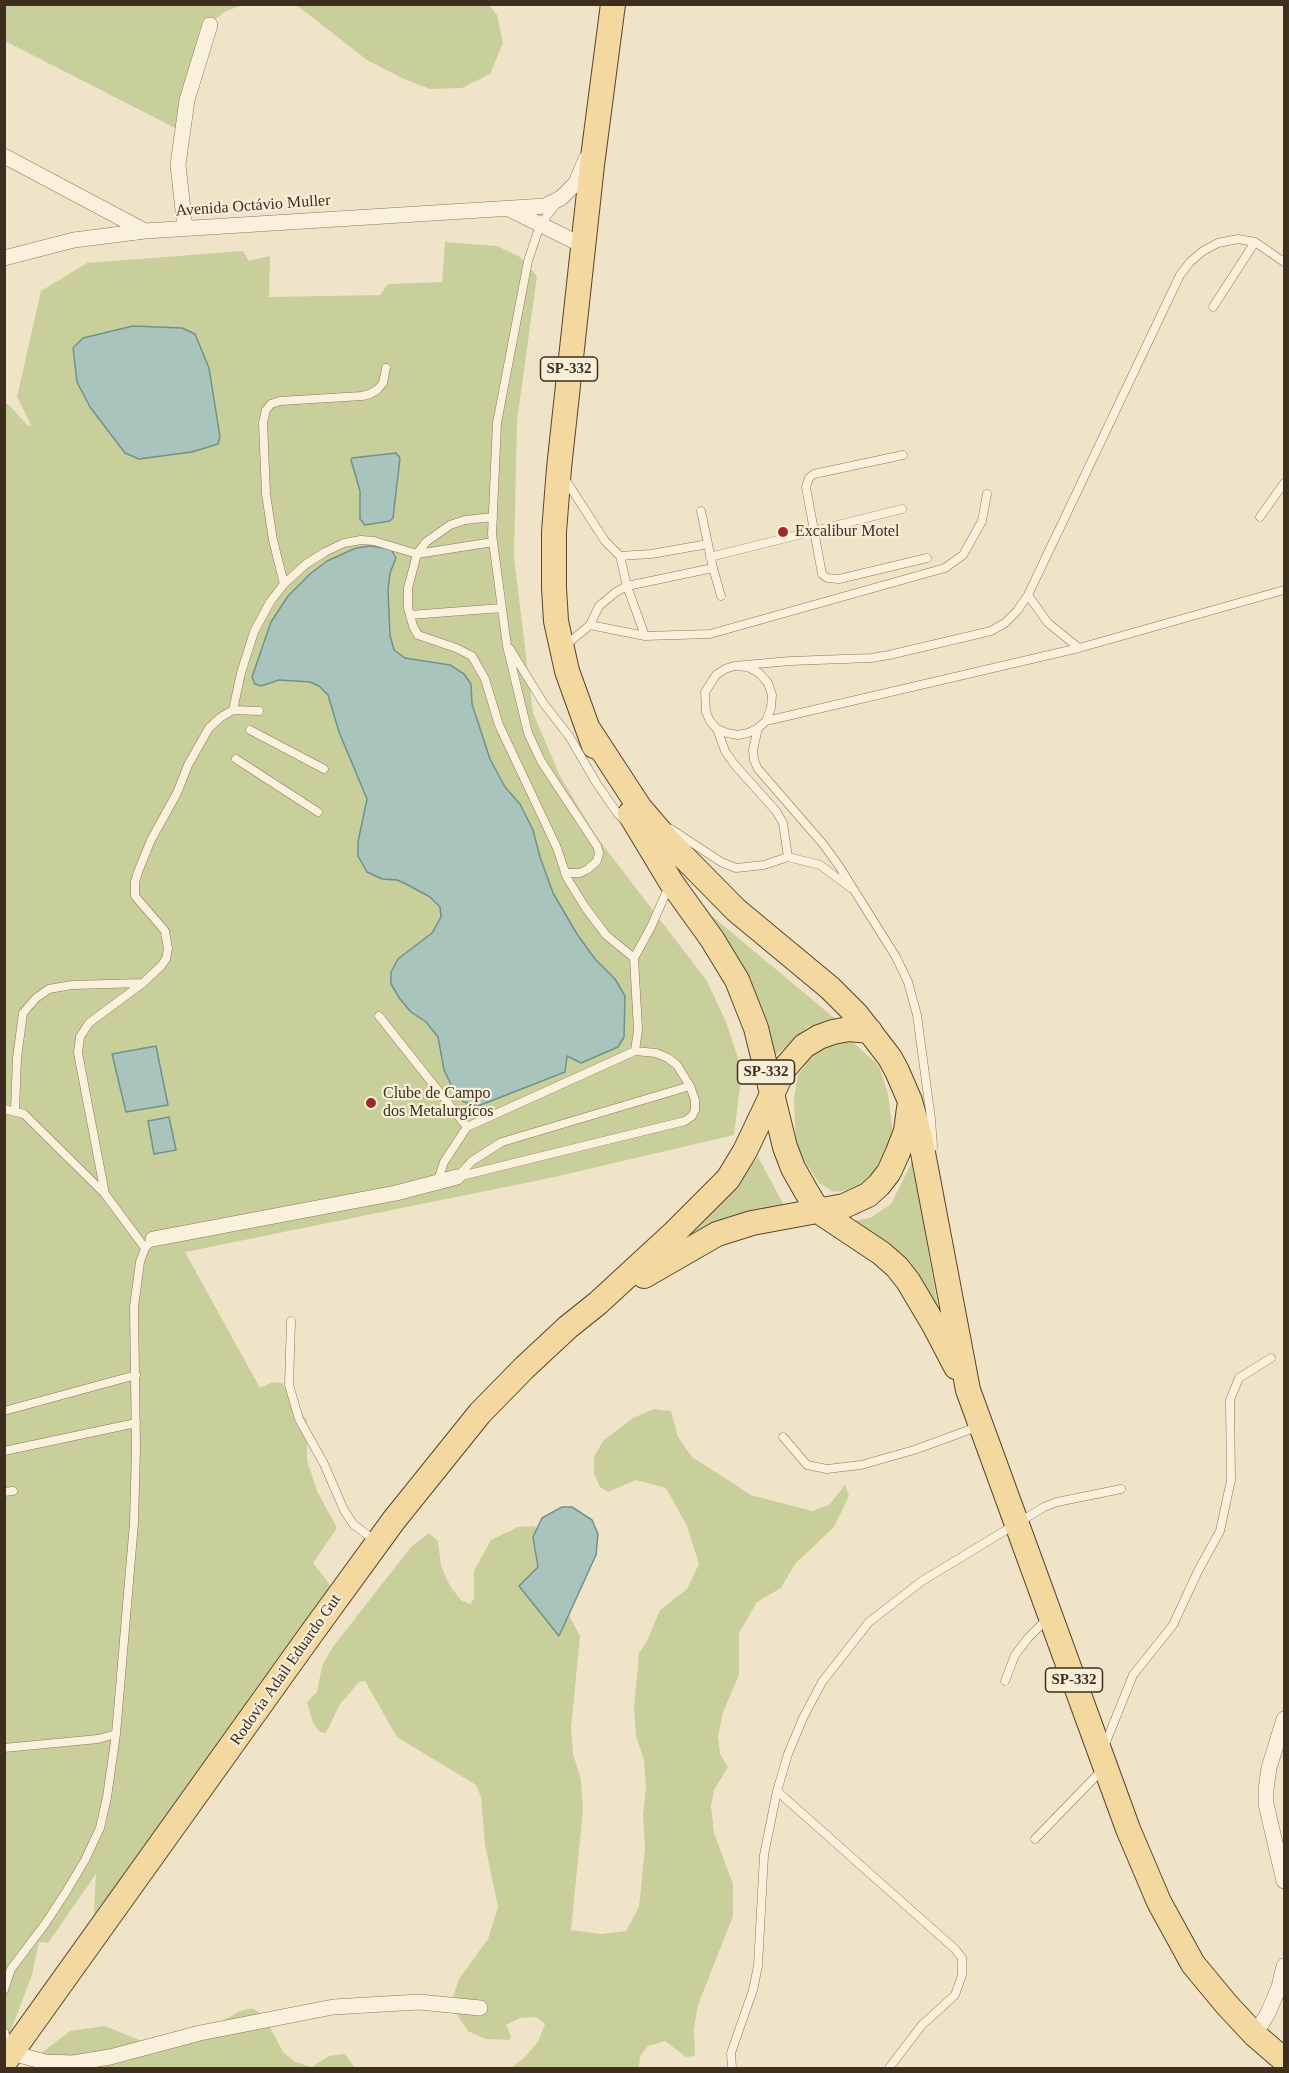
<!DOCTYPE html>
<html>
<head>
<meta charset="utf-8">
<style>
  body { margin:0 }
  #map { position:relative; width:1289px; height:2073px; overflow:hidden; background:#f0e4c8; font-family:Georgia,serif }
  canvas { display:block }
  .frame { position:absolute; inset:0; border:6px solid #3d2e20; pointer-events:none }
</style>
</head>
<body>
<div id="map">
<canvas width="1289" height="2073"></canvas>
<div class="frame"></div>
</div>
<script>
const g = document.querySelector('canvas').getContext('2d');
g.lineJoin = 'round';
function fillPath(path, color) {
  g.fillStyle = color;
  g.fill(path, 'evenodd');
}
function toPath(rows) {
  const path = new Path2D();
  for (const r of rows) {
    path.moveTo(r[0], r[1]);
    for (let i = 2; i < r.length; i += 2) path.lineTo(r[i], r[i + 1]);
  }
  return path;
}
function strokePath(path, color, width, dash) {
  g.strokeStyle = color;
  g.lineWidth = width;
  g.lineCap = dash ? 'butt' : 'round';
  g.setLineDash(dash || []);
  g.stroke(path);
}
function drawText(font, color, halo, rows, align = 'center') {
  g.font = font + ' Georgia,serif';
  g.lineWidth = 4.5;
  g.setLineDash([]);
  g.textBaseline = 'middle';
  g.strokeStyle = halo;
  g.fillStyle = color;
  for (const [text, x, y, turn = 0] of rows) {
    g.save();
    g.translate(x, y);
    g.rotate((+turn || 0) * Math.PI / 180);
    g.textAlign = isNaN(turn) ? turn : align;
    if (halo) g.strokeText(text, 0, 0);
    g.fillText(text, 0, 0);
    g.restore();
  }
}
const green = toPath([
  [4,5,243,5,226,11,204,27,177,129,5,41],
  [293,5,489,5,497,15,503,43,490,74,462,88,430,89,402,78,367,60,299,7],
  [445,242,497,246,520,257,537,276,517,421,514,557,533,713,560,776,596,836,707,981,726,1022,742,1070,734,1135,550,1178,185,1252,260,1388,273,1382,282,1383,307,1421,307,1460,317,1491,337,1528,313,1563,328,1582,334,1605,104,1914,94,1913,96,1874,48,1943,39,1942,32,1975,5,2046,5,404,8,404,28,426,31,425,17,397,41,291,87,263,243,251,249,261,270,256,269,297,380,295,388,284,442,282],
  [707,912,838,1021,808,1027,775,1056,768,1023,753,989],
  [849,1038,879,1066,888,1093,893,1135,871,1179,852,1190,834,1192,819,1183,796,1148,794,1098,798,1075,819,1046],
  [758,1157,785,1207,686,1240,724,1201],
  [912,1162,941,1323,848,1222,870,1218,891,1204],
  [654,1409,671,1411,678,1437,692,1457,751,1495,812,1511,829,1505,845,1485,849,1496,834,1527,795,1564,781,1588,757,1602,739,1633,739,1675,723,1712,718,1736,720,1754,728,1767,714,1790,711,1806,714,1833,733,1884,733,1916,698,2005,694,2029,695,2056,686,2057,665,2041,648,2046,640,2056,639,2068,511,2068,523,2059,538,2042,545,2024,536,2017,520,2018,506,2025,511,2036,510,2040,485,2039,468,2031,455,2012,453,1997,459,1979,488,1939,498,1907,485,1845,481,1797,476,1785,397,1737,365,1681,359,1682,340,1704,326,1733,320,1732,313,1723,307,1702,317,1692,322,1666,332,1648,411,1547,429,1533,438,1541,441,1566,450,1586,461,1600,470,1604,474,1599,474,1571,491,1540,518,1527,533,1526,545,1531,564,1606,580,1636,571,1728,573,1754,581,1780,583,1810,571,1930,601,1934,626,1931,639,1907,645,1847,643,1817,646,1786,644,1761,636,1735,634,1709,639,1653,647,1641,660,1610,687,1589,699,1564,687,1526,666,1488,636,1480,608,1492,600,1487,594,1474,594,1457,603,1441,633,1418],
  [252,2008,264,2016,283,2052,295,2062,312,2067,329,2056,345,2054,355,2068,31,2068,40,2054,70,2031,105,2026,147,2043,181,2044,240,2011]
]);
const water = toPath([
  [133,326,182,328,195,334,209,368,220,437,218,444,192,452,139,459,125,453,90,407,77,382,73,348,83,338,133,326],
  [396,453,400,458,393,518,390,521,365,525,360,519,360,491,351,460,352,458,396,453],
  [370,546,391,549,396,558,390,573,388,590,390,635,394,650,405,658,450,665,464,674,471,684,472,704,490,759,505,787,520,804,533,830,540,857,553,893,577,934,595,959,615,979,625,996,624,1037,618,1047,581,1063,567,1056,565,1072,478,1106,464,1102,455,1093,444,1070,438,1037,426,1022,411,1012,400,999,391,984,391,972,398,959,432,933,441,917,440,907,430,897,406,884,397,880,382,879,367,872,358,856,358,842,367,799,339,732,328,695,319,686,310,682,279,680,261,686,255,684,252,677,271,622,288,596,310,574,327,561,356,548,370,546],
  [156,1046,168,1105,126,1112,112,1054,156,1046],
  [169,1117,176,1150,154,1154,148,1121,169,1117],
  [562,1507,572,1507,592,1520,598,1534,596,1555,559,1636,519,1586,538,1567,533,1537,542,1518,562,1507]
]);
const service = toPath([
  [556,204,540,225,528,261,497,423,492,534,507,646,528,733,541,761,597,846,599,853,597,861,588,869,580,873,565,873],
  [1213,307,1255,242],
  [903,455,814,474,809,478,806,487,822,574,827,578,839,579,927,558],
  [565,479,605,541,620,556,651,554,708,544],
  [701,511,713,568,721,596],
  [493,517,465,520,450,525,426,542,417,554,408,588,408,608,413,626,418,635,456,648,472,656,485,679,499,725,557,848,567,878,585,907,606,935,634,958],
  [1260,517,1284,483],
  [620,556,627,586,645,636],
  [710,557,902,509],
  [284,584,273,540,266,494,263,423,266,410,271,404,280,401,362,396,370,394,378,389,383,383,386,368],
  [1028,595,1048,623,1079,648],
  [410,615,502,608],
  [590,625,599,606,616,592,627,586,713,568],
  [566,645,590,625,645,636,710,634,945,568,963,555,982,521,987,494],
  [510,649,544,704,569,736,597,784,618,814,625,821],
  [734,666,748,667,759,673,768,683,772,695,771,708,766,721,758,728,748,733,738,735,727,733,717,729,710,721,706,712,705,692,716,675,725,669,734,666,790,661,871,658,889,655,991,631,1005,623,1017,611,1028,595,1180,275,1190,262,1203,251,1218,243,1238,239,1255,242,1284,262],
  [233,710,241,673,254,632,270,602,284,584,306,564,325,552,344,543,361,540,374,541,417,554,493,542],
  [766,721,1079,648,1284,590],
  [758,728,753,750,754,760,758,769,823,844,839,866,896,957,908,982,917,1015,931,1119,933,1147],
  [717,729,725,751,734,764,776,811,783,823,788,857],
  [250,730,324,769],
  [236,759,318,812],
  [671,829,721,862,736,868,764,865,788,857,820,865,851,888],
  [379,1016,467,1127,444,1162,437,1183],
  [4,1109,24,1114,105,1194,145,1248],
  [15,1111,17,1058,23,1013,36,998,49,989,72,985,143,983],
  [467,1127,635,1051,638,1030,634,958,651,927,669,886],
  [458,1176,472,1161,502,1142,690,1086],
  [457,1177,685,1121,692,1116,695,1110,695,1100,690,1086,677,1065,668,1058,656,1053,635,1051],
  [105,1194,78,1053,80,1037,89,1023,143,983,161,966,166,959,168,949,165,931,135,896,135,882,138,872,151,840,177,793,188,765,209,728,221,717,233,710,259,711],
  [291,1321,289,1385,299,1419,324,1464,344,1510,353,1524,374,1540],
  [4,1411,136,1375],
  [783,1437,807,1465,827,1469,861,1465,914,1450,977,1427],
  [4,1451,136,1423],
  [4,1492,13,1491],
  [1005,1681,1015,1655,1028,1638,1047,1619],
  [1104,1747,1133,1675,1173,1625,1198,1571,1220,1531,1231,1480,1230,1400,1239,1378,1271,1358],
  [4,1748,98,1739,116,1734,134,1523,136,1448,134,1307,140,1262,145,1248,153,1239],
  [777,1791,955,1949,962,1958,962,1975,955,1995,922,2025,889,2068],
  [1035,1839,1103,1769],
  [4,1990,11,1969,45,1924,66,1892,85,1860,100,1828,107,1797,116,1734],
  [4,2032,10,2048],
  [732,2068,731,2053,753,1990,758,1966,764,1855,777,1791,788,1754,803,1718,822,1682,869,1622,922,1581,1044,1507,1057,1502,1121,1489]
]);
const minor = toPath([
  [4,156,145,231],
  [509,209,584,246],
  [185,228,178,165,187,100,210,25],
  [4,258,74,240,145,231,545,206,561,198,576,183,586,159],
  [153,1239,396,1193,457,1177],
  [1284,1719,1269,1768,1266,1790,1266,1804,1284,1881],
  [1255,2035,1268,2013,1279,1987,1284,1966],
  [12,2053,45,2062,73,2063,110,2057,200,2033,333,2007,419,2002,480,2008]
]);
const primary = toPath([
  [589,730,640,808,670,843,736,910,830,988,857,1015,890,1058,897,1071,910,1101,920,1137,968,1390,1128,1829,1159,1902,1193,1964,1227,2005,1255,2035,1284,2060],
  [594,746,567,671,556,621,554,588,554,532,559,468,592,165,613,4],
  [630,814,671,882,712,939,737,980,756,1028,785,1147,793,1168,806,1191,818,1211,881,1253,897,1267,908,1281,933,1323,956,1367],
  [644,1276,717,1234,752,1223,844,1206,868,1195,879,1185,889,1172,898,1152,906,1131,909,1108],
  [4,2063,311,1634,394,1520,480,1413,524,1368,568,1327,598,1303,675,1232,728,1179,745,1151,784,1069,804,1046,819,1037,833,1032,849,1029,870,1031]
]);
const markers = [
  [783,532,6,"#9e2a2b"],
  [371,1103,6,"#9e2a2b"]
];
const shields = [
  [569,369,57],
  [766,1072,57],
  [1074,1680,57]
];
const shieldNames = [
  ["SP-332",569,369],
  ["SP-332",766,1072],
  ["SP-332",1074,1680]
];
const streetNames = [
  ["Avenida Octávio Muller",253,206,-4],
  ["Rodovia Adail Eduardo Gut",286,1670,-55]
];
const poiNames = [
  ["Excalibur Motel",795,532],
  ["Clube de Campo",383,1094],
  ["dos Metalurgícos",383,1112]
];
fillPath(green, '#c9cf9b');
fillPath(water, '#a9c4bc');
strokePath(water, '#6f938a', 1.5);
strokePath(service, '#8d765c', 9);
strokePath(minor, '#8d765c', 16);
strokePath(primary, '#5b4430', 26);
strokePath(service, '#faf1dc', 8);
strokePath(minor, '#faf1dc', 15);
strokePath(primary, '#f3d9a0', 24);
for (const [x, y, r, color] of markers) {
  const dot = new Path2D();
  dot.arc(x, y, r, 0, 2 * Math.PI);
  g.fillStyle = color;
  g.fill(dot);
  strokePath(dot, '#f7eed8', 2);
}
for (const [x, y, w] of shields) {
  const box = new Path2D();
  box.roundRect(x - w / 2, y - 12, w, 24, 4.5);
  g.fillStyle = '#f7eed8';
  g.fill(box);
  strokePath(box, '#3d2e20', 1.5);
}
drawText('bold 15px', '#3d2e20', null, shieldNames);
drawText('16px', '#3d2e20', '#f7eed8', streetNames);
drawText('16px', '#3d2e20', '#f7eed8', poiNames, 'left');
</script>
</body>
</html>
